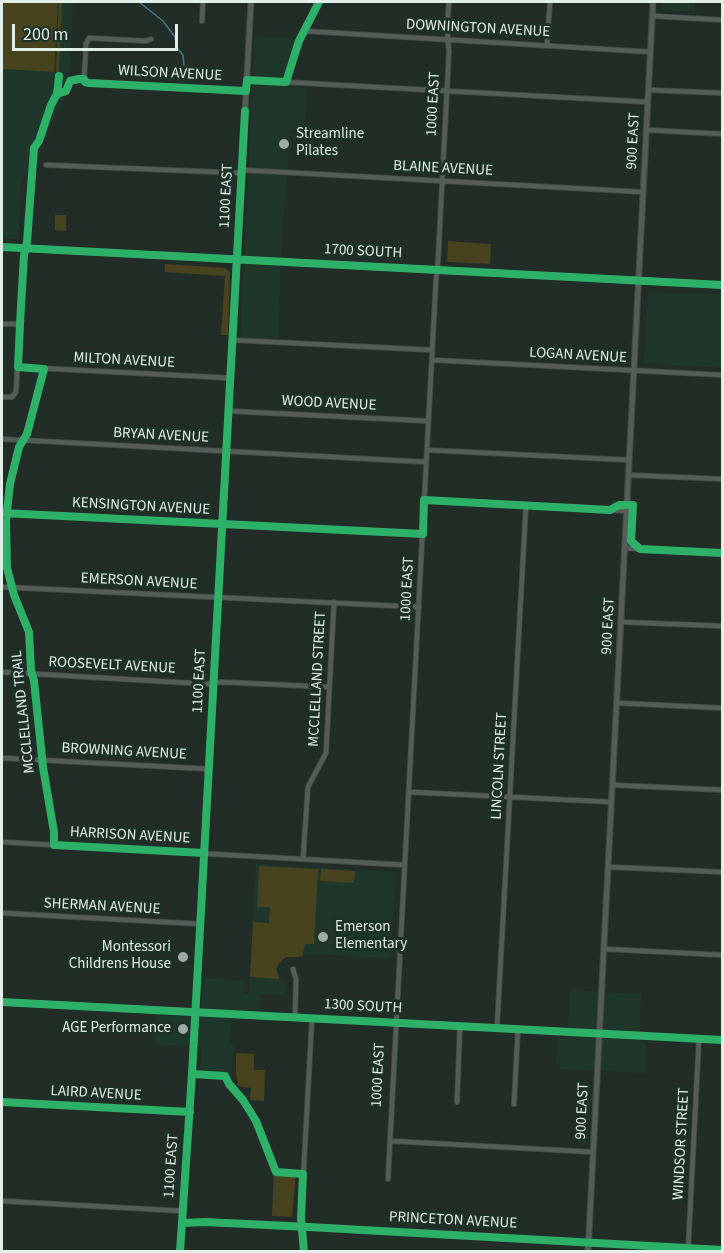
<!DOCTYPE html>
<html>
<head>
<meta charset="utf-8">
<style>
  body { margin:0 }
  #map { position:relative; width:724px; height:1253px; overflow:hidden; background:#222d28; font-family:"Source Sans 3",sans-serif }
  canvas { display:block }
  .frame { position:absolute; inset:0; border:3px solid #e2eee8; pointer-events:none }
  .scale { position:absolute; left:12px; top:24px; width:166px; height:27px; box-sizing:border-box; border:3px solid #e2eee8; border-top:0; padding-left:8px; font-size:18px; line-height:21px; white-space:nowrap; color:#e2eee8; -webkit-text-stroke:4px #1e3128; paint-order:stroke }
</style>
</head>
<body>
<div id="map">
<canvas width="724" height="1253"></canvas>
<div class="frame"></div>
<div class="scale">200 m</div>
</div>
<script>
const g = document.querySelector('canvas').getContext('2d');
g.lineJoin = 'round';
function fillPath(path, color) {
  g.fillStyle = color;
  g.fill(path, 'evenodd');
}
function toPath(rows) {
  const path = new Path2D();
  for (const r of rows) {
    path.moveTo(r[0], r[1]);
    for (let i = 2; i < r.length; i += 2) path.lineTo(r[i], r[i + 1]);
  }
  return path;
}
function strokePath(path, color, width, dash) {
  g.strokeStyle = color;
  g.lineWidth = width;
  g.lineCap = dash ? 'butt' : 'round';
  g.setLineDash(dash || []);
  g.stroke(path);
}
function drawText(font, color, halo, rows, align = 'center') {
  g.font = font + ' "Source Sans 3",sans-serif';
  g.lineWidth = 6;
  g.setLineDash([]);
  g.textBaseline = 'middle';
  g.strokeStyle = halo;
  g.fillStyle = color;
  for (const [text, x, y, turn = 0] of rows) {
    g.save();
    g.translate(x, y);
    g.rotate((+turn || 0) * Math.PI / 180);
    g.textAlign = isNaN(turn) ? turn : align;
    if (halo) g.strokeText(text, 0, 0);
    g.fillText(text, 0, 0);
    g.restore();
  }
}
const built = toPath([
  [2,2,73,2,69,88,37,155,21,181,18,239,2,239],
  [661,2,695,2,695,12,661,10],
  [255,36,296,38,280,86,307,88,304,131,291,130,282,231,278,340,240,338],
  [648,292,722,294,722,368,644,363],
  [256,864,396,872,391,958,304,954,302,957,286,957,279,963,276,969,280,979,286,985,285,995,260,994,259,1010,232,1009,230,1037,231,1044,234,1044,231,1079,200,1076,202,1047,153,1044,155,1015,201,1017,203,978,245,981,244,993,249,994],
  [570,990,641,994,639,1042,646,1043,645,1073,560,1069,560,1064,556,1063,558,1038,567,1038]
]);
const green = toPath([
  [2,2,58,2,54,72,2,69],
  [59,2,62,2,59,72,56,72],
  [55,215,66,215,66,231,55,230],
  [448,241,491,244,490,264,447,262],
  [165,264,225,268,230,272,228,335,221,335,225,276,165,272],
  [259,866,318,869,314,944,305,944,302,957,286,957,279,963,276,969,280,979,250,977,253,922,269,923,269,920,270,907,257,907],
  [321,869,355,871,354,883,320,881],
  [236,1053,254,1054,254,1070,265,1070,264,1101,250,1100,251,1088,238,1086,236,1074],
  [274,1171,296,1173,292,1217,272,1216]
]);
const stream = toPath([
  [139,2,163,21,175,37,177,48,183,55,185,77]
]);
const minor = toPath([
  [653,16,722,20],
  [202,21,203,2],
  [304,31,651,52],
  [151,39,146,41,89,38,86,44,84,82,89,83,246,91],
  [547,45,550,2],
  [247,80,648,102],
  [286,82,299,41,319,2],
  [649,90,722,93],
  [647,130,722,134],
  [46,165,242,173],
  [242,170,643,192],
  [2,324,20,324],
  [232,340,432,350],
  [432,360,722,375],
  [18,367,230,378],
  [2,397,12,397,16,392,24,255,27,242,32,172],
  [228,411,428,421],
  [2,439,426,462],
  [427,450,629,460],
  [628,475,722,479],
  [424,500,627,511],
  [2,513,423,534],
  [625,548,722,553],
  [2,587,419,607],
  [621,622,722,626],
  [2,672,207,684,221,682,329,687],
  [617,703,722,708],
  [2,758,209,769],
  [612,785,722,790],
  [409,792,611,802],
  [2,842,405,865],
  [303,859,308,787,326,753,334,602],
  [608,867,722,872],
  [2,913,200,924],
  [604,949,722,955],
  [293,969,296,979,295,1017],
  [497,1027,526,505],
  [2,1102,190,1112],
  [457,1102,460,1025],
  [514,1104,518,1028],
  [390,1141,593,1152],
  [388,1179,436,280,438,261,449,52,447,27,449,2],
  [2,1201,183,1211],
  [182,1223,205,1222,309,1227,722,1250],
  [304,1252,301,1218,312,1018],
  [688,1252,699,1038]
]);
const tertiary = toPath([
  [2,247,722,285],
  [2,1002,722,1040],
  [180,1252,192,1074,251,2],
  [588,1252,653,2]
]);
const cycleway = toPath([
  [59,76,57,94,51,105,39,141,34,148,27,242,24,255,20,324,18,367,44,369,27,434,19,447,10,484,6,520,7,568,14,595,29,632,31,670,34,681,43,767,54,832,54,845,204,853],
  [57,94,66,91,70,81,79,79,84,79,85,82,89,83,246,91,247,80,286,82,299,41,319,2],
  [2,247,722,285],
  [2,513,423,534,424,500,610,510,619,505,633,505,631,541,640,549,722,553],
  [2,1002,722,1040],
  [192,1074,225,1076,229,1084,243,1100,256,1121,276,1172,303,1174,301,1218,304,1252],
  [2,1102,190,1112],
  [182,1223,205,1222,309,1227,722,1250],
  [180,1252,192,1074,245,111]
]);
const markers = [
  [284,144,6,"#9faaa5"],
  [323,937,6,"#9faaa5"],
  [183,957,6,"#9faaa5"],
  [183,1029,6,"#9faaa5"]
];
const streetNames = [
  ["DOWNINGTON AVENUE",478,29,3],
  ["WILSON AVENUE",170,74,3],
  ["1000 EAST",434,104,-87],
  ["900 EAST",634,141,-87],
  ["BLAINE AVENUE",443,169,3],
  ["1100 EAST",227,196,-87],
  ["1700 SOUTH",363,252,3],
  ["LOGAN AVENUE",578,356,3],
  ["MILTON AVENUE",124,361,3],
  ["WOOD AVENUE",329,404,3],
  ["BRYAN AVENUE",161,436,3],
  ["KENSINGTON AVENUE",141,507,3],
  ["EMERSON AVENUE",139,582,3],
  ["1000 EAST",408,589,-87],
  ["900 EAST",609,626,-87],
  ["ROOSEVELT AVENUE",112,666,3],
  ["MCCLELLAND STREET",318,679,-87],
  ["1100 EAST",200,681,-87],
  ["MCCLELLAND TRAIL",24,712,-96],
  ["BROWNING AVENUE",124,752,3],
  ["LINCOLN STREET",500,766,-87],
  ["HARRISON AVENUE",130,836,3],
  ["SHERMAN AVENUE",102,907,3],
  ["1300 SOUTH",363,1007,3],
  ["1000 EAST",379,1075,-87],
  ["LAIRD AVENUE",96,1094,3],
  ["900 EAST",583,1111,-87],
  ["WINDSOR STREET",682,1144,-87],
  ["1100 EAST",172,1166,-86],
  ["PRINCETON AVENUE",453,1221,3]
];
const poiNames = [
  ["Streamline",296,135],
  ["Pilates",296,152],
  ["Emerson",335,928],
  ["Elementary",335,945],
  ["Montessori",171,948,"right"],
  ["Childrens House",171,965,"right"],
  ["AGE Performance",171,1029,"right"]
];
fillPath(built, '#1f372b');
fillPath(green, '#48431f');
strokePath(stream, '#497588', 1.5);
strokePath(minor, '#3f4844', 6);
strokePath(tertiary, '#3f4844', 7);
strokePath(minor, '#555d59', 4.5);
strokePath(tertiary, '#555d59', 5);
strokePath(cycleway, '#2db169', 8);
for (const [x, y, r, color] of markers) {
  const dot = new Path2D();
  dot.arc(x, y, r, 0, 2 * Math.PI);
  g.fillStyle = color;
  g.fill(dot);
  strokePath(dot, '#1e3128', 2);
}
drawText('15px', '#e2eee8', '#1e3128', streetNames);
drawText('15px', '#e2eee8', '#1e3128', poiNames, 'left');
</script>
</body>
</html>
